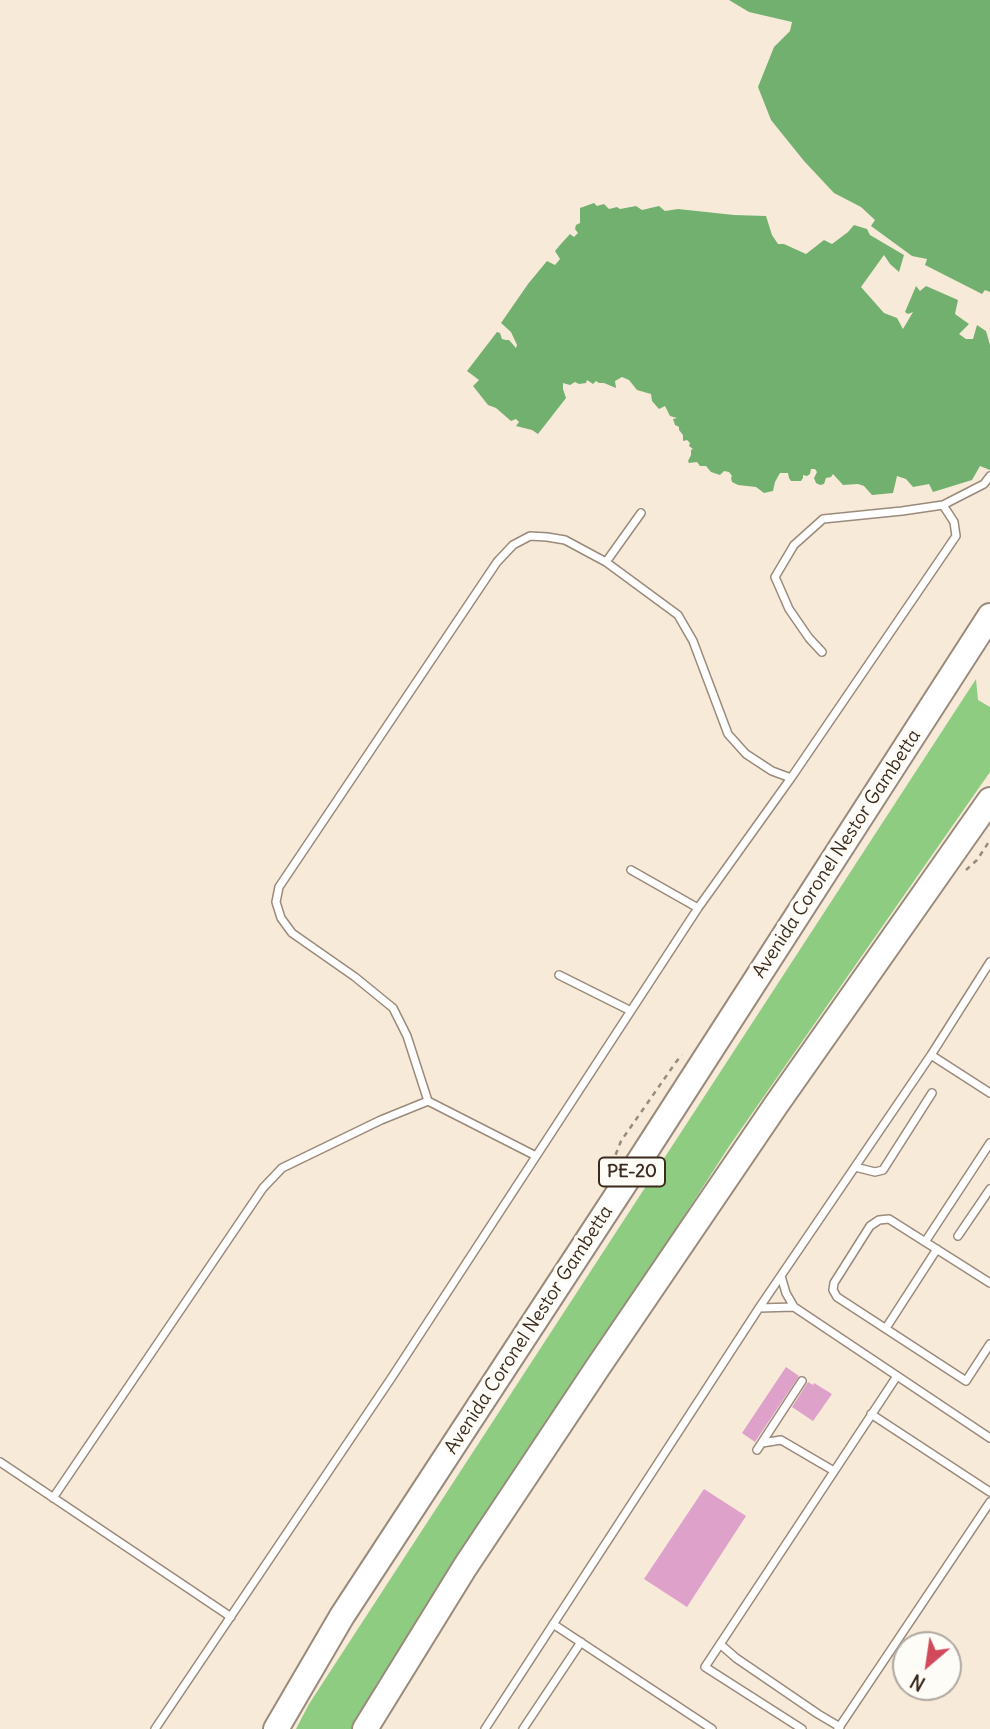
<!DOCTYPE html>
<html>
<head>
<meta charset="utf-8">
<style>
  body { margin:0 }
  #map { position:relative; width:990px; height:1729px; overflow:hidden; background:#f8ead8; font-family:Delius,sans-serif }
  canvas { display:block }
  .north { position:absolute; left:892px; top:1631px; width:70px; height:70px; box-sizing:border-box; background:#fdfcf7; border:2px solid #afa8a0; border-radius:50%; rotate:209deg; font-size:19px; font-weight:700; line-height:28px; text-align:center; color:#3b2a1e }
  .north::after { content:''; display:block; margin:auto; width:24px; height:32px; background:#d1495b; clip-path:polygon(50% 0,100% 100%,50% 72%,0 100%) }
</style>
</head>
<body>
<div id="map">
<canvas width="990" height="1729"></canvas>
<div class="north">N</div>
</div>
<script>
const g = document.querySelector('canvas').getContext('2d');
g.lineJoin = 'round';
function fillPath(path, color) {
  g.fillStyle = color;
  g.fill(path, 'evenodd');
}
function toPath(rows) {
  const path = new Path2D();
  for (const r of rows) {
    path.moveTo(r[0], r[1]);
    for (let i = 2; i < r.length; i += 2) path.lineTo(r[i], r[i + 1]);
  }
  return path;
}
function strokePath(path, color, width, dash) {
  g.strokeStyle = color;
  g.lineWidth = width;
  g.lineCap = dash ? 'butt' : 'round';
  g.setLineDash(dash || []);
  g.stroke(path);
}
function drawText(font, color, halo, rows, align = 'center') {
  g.font = font + ' Delius,sans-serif';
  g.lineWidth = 7;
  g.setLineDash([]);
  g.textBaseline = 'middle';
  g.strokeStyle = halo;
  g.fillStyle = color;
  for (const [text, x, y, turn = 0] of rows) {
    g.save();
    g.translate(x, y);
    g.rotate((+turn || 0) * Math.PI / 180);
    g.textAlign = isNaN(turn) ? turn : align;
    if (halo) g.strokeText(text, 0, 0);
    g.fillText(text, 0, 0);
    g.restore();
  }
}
const green = toPath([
  [976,679,978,700,990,707,990,772,730,1145,352,1729,296,1729,309,1704]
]);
const forest = toPath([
  [729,0,990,0,990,292,985,290,982,294,925,265,927,259,912,256,871,226,875,220,861,207,834,193,804,161,771,120,758,87,774,47,790,31,792,22,749,12],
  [594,203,597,206,604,204,609,209,617,207,620,209,636,206,642,210,659,206,665,211,678,209,734,215,766,216,772,235,778,244,784,244,806,254,824,240,832,244,848,232,854,225,867,229,870,235,904,255,899,272,890,264,884,255,861,287,884,313,897,318,903,329,913,312,908,314,905,312,916,286,920,291,926,286,958,300,955,314,969,324,959,334,966,339,973,339,977,325,986,331,990,345,990,470,980,466,972,480,933,492,929,484,913,487,906,479,897,476,893,493,872,495,864,486,858,484,843,485,833,474,831,477,826,478,824,484,820,485,816,483,814,478,817,472,815,469,811,469,810,474,807,476,803,475,803,478,801,481,791,481,789,478,788,473,780,473,775,482,773,491,764,493,756,487,738,485,732,482,731,478,732,476,729,472,724,471,720,475,711,472,706,466,700,466,697,462,689,463,688,461,691,455,691,450,693,449,689,446,690,443,687,440,683,441,683,435,679,430,679,427,675,425,673,419,677,418,670,416,665,406,659,409,652,401,651,394,637,390,629,380,622,377,615,381,616,388,604,383,599,383,596,381,593,384,587,380,586,383,579,384,575,382,570,385,563,383,563,389,566,398,538,434,532,430,516,426,519,422,516,419,511,421,496,408,488,405,473,386,479,380,467,371,497,332,500,333,502,339,506,340,509,340,516,348,517,345,511,332,501,323,528,284,547,261,555,265,560,259,555,251,560,245,570,234,574,237,578,233,575,229,576,225,580,223,580,208]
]);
const building = toPath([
  [786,1367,799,1376,755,1442,742,1433],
  [808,1382,813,1385,814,1383,832,1394,813,1421,792,1407],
  [704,1489,746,1516,687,1607,644,1579]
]);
const path = toPath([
  [966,870,977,860,990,840],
  [612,1164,621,1141,676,1062,682,1055]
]);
const service = toPath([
  [606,562,641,513],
  [822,652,809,638,789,609,775,577,794,545,823,519,902,511,943,505,984,484,990,476],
  [631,870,698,908],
  [559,975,631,1011],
  [931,1055,990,1093],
  [536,1156,428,1101,407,1036,393,1008,355,977,292,933,281,918,276,902,279,887,497,562,513,545,530,536,547,537,565,540,606,562,678,615,693,641,728,734,746,754,772,771,791,778],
  [855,1167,875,1172,883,1170,932,1093],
  [958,1236,990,1189],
  [925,1242,990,1143],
  [781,1276,786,1293,794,1307,990,1438],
  [990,1283,889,1219,879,1220,870,1226,834,1283,833,1290,837,1297,966,1381,990,1344],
  [759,1308,794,1307],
  [886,1328,937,1249],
  [871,1414,990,1492],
  [762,1443,781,1440,834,1471],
  [757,1450,802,1381],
  [0,1462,231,1617],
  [53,1498,263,1188,282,1168,381,1120,428,1101],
  [553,1624,712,1729],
  [720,1644,736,1658,818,1714,840,1727],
  [155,1729,392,1377,698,908,791,778,956,536,954,522,943,505],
  [485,1729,759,1308,931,1055,990,962],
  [523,1729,581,1642],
  [802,1729,705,1667,897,1376],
  [838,1729,990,1502]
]);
const trunk = toPath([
  [276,1729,342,1616,640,1160,990,616],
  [365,1729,465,1567,598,1367,776,1105,990,800]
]);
const shields = [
  [632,1172,66]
];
const shieldNames = [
  ["PE-20",632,1172]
];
const streetNames = [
  ["Avenida Coronel Nestor Gambetta",837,854,-57],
  ["Avenida Coronel Nestor Gambetta",529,1330,-57]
];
fillPath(green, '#8ecc82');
fillPath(forest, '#72b070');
fillPath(building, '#dda1ca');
strokePath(service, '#9a8a7b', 10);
strokePath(trunk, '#9a8a7b', 28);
strokePath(path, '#9a8a7b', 2.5, [5, 5]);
strokePath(service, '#fff', 7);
strokePath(trunk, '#fff', 24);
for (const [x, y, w] of shields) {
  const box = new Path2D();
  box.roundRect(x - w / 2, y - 14.5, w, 29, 5);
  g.fillStyle = '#fdfcf7';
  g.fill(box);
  strokePath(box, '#3b2a1e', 2);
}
drawText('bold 18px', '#3b2a1e', null, shieldNames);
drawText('19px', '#3b2a1e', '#fdfcf7', streetNames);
</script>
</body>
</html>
